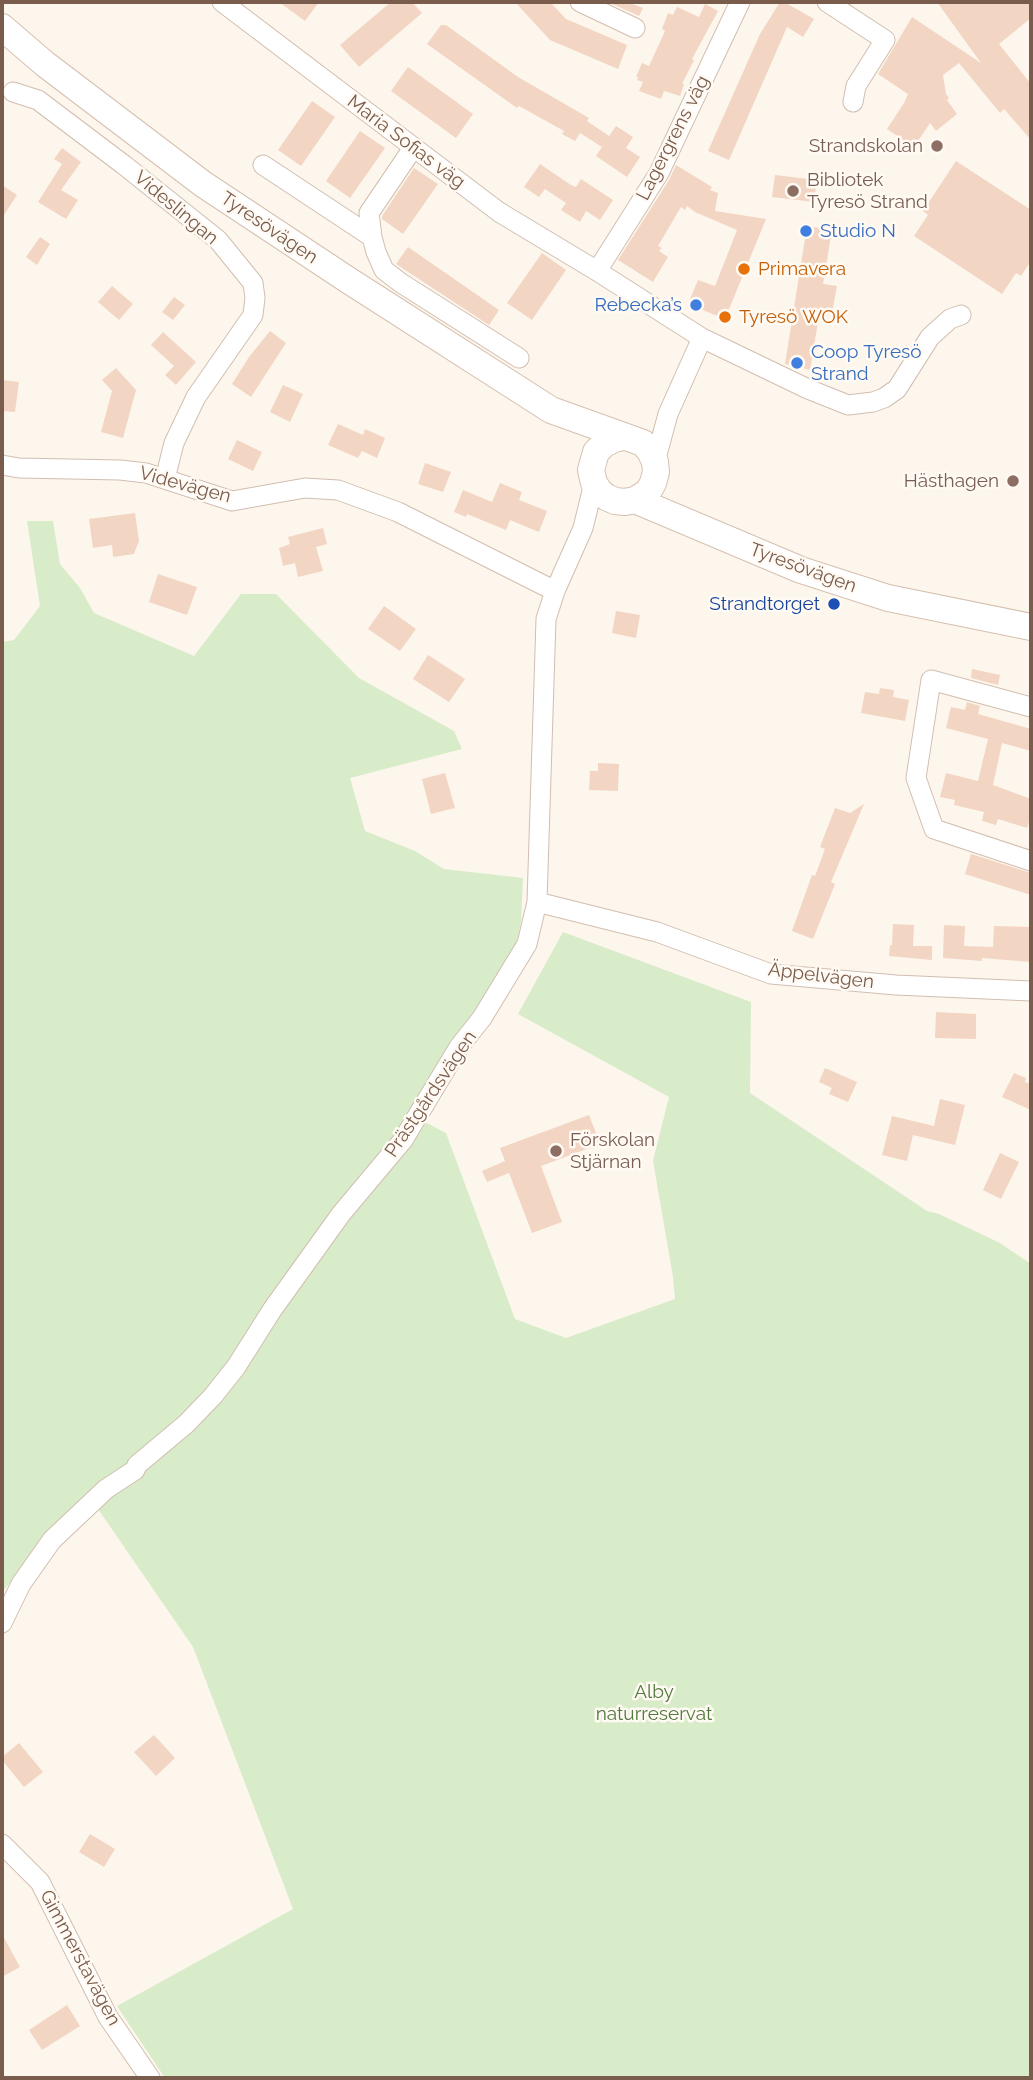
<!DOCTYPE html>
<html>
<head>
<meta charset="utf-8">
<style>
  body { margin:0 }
  #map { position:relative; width:1033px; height:2080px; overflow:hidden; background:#fdf6ec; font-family:Raleway,sans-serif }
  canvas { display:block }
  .frame { position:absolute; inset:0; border:4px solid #7a5c4d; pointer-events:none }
</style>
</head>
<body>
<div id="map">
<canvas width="1033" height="2080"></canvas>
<div class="frame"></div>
</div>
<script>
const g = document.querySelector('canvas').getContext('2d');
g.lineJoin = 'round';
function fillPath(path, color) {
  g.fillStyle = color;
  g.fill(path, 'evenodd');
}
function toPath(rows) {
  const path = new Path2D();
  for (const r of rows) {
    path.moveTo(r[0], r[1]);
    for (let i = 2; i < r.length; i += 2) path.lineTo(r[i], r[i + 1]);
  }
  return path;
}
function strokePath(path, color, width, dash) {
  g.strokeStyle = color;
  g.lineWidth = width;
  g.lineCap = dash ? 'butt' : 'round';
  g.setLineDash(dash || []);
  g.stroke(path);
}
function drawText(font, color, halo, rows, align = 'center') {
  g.font = font + ' Raleway,sans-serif';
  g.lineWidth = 5;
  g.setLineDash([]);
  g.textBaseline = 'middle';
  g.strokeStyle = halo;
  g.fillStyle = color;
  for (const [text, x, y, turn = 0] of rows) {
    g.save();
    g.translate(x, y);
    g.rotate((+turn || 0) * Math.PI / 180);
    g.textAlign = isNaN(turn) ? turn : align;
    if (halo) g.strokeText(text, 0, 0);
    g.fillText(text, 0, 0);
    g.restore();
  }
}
const green = toPath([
  [27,521,53,521,60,564,80,588,94,613,194,656,241,594,276,594,359,678,454,731,462,749,350,778,365,831,415,851,444,869,523,878,521,922,516,945,413,1116,446,1133,515,1319,566,1338,675,1299,673,1277,653,1161,669,1097,518,1014,563,932,751,1002,750,1093,927,1211,939,1214,1000,1243,1031,1264,1031,2078,165,2078,117,2006,293,1909,193,1647,87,1493,52,1528,34,1555,2,1592,2,642,14,640,40,606]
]);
const building = toPath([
  [279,2,319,2,305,21],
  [391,2,412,2,422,13,359,67,340,45],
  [515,2,550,2,566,19,627,45,618,69,550,40],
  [608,2,627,2,643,8,639,16],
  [780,2,784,2,814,19,803,37,787,27,729,160,708,151,760,34],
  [937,2,1031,2,1031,18,999,44,1031,84,1031,140,1004,109,1000,113,959,63,943,75,946,94,949,98,947,100,957,114,936,131,930,123,914,147,887,129,904,103,908,94,878,74,912,17,981,63],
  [705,4,718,11,692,59,694,60,682,84,684,84,680,96,664,91,661,99,639,91,643,82,637,80,638,77,636,77,642,63,649,66,665,31,662,29,668,13,673,15,677,7,699,17],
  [441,25,446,25,518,77,589,118,587,121,609,136,616,126,633,137,626,148,640,157,627,177,596,156,602,147,580,133,575,141,562,134,564,131,519,106,517,108,427,44],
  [408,67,473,114,456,138,391,91],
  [312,101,335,117,301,166,278,150],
  [360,131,385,148,350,198,326,181],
  [62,148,81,162,61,190,78,200,66,219,38,202,62,164,54,159],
  [956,161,1031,210,1031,261,1021,276,1016,273,1002,294,914,236,928,215,923,211],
  [540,164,571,185,576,187,581,179,613,200,600,220,586,211,580,222,561,210,566,203,545,189,539,197,524,187],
  [676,165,712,187,710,190,718,193,715,211,766,219,725,319,688,304,698,280,715,286,737,230,695,212,687,206,685,210,681,207,658,246,662,248,659,251,668,257,653,282,618,260,669,180],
  [414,168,438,184,403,234,382,219,382,216],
  [775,175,817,180,814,202,772,197],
  [2,185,17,195,2,218],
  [807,226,832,230,823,284,837,286,832,312,820,310,810,370,785,364],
  [40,237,50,244,37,265,26,257],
  [408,247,499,310,489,325,396,264],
  [542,253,566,270,532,320,507,303],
  [112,286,133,304,119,320,98,302],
  [174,297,185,305,173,320,162,312],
  [270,331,286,343,251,397,232,384,249,357],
  [163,332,196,362,176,385,165,375,174,366,151,345],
  [116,368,136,390,123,438,101,432,112,391,102,380],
  [2,380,19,382,15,412,2,411],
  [283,385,303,394,290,422,270,412],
  [338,424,363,435,365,429,385,438,377,458,362,451,358,458,328,445],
  [237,440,262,452,253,471,228,459],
  [425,463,451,472,443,492,418,484],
  [500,483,522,492,519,500,547,511,539,532,510,520,506,530,467,514,466,517,454,512,463,490,492,502],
  [135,513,139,541,134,554,113,557,112,545,93,548,89,519],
  [323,528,327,544,316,547,323,571,298,577,295,563,283,566,279,548,290,544,288,537],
  [158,574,197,587,187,615,149,602],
  [384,606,416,629,400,651,368,629],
  [616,611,640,615,636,638,612,633],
  [428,655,465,679,449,702,413,679],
  [972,669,1000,675,998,685,971,678],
  [880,688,894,690,893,697,909,700,905,721,861,713,865,692,879,694],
  [967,702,980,706,978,714,1031,729,1031,751,1002,743,993,785,1031,799,1031,816,1027,828,998,819,996,825,982,821,984,812,954,805,955,800,940,797,946,773,978,781,988,739,946,728,951,707,965,710],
  [598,763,619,764,618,791,589,790,590,771,598,771],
  [445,773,455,808,431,814,422,779],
  [864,804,831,882,835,884,813,939,792,931,812,875,815,876,825,849,820,847,835,808,850,813],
  [971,854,1031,873,1031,895,965,874],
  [893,924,914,925,913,946,932,946,932,960,889,956,890,945,892,945],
  [944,925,965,926,964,946,993,947,994,926,1031,927,1031,962,982,958,982,961,943,958],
  [936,1012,976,1014,976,1039,935,1038],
  [825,1068,857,1082,848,1102,829,1094,832,1088,819,1082],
  [1014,1073,1026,1078,1025,1082,1031,1084,1031,1110,1002,1097],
  [940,1099,965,1105,955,1145,913,1135,907,1161,882,1155,892,1116,934,1126],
  [589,1115,600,1144,541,1166,562,1222,532,1233,509,1173,487,1182,482,1171,505,1161,500,1148],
  [1000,1153,1019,1162,1001,1199,983,1190],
  [154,1735,175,1758,156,1776,134,1752],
  [19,1743,43,1772,24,1787,2,1760,2,1757],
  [90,1834,115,1849,104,1867,79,1852],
  [2,1934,20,1967,2,1977],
  [67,2005,80,2026,42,2050,29,2030]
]);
const minor = toPath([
  [222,2,499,212,597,271],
  [580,2,635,28],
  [740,2,659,173,597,271,702,338,808,389,848,405,873,402,884,398,897,389,930,337,950,319,961,315],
  [827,2,885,40,856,86,853,102],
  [13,92,38,100,124,165,218,240,253,283,255,298,253,315,196,397,174,443,165,479],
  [263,165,372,237,376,252,384,270,401,283,519,358],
  [372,237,369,213,413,148],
  [655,462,668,414,702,338],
  [2,465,19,468,120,470,146,473,232,501,305,488,338,490,398,512,555,591],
  [1031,707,931,680,916,778,934,829,1031,861],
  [537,902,657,932,771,974,896,985,1031,991],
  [2,1623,21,1584,52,1540,106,1489,135,1470,137,1465,186,1424,213,1396,236,1367,272,1310,341,1214,403,1140,459,1047,482,1018,527,944,537,902,546,619,555,591,583,528,594,483],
  [2,1844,40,1882,108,2017,150,2078]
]);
const secondary = toPath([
  [2,27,45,64,203,184,348,280,551,410,643,443,650,451,655,462,656,472,653,483,648,492,635,500,625,502,615,501,606,497,599,491,594,483,591,470,596,452,604,444,614,439,623,437],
  [635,500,801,570,888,598,1031,627]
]);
const markers = [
  [937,146,7,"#8d6e63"],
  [793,191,7,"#8d6e63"],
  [806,231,7,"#3f7fe0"],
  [744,269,7,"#e8710a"],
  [696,305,7,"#3f7fe0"],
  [725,317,7,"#e8710a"],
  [797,363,7,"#3f7fe0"],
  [1013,481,7,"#8d6e63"],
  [834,604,7,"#1a4fb4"],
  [556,1151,7,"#8d6e63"]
];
const streetNames = [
  ["Lagergrens väg",673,138,-63],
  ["Maria Sofias väg",406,142,37],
  ["Videslingan",176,208,40],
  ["Tyresövägen",269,228,34],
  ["Videvägen",185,485,15],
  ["Tyresövägen",803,568,20],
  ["Äppelvägen",821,976,7],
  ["Prästgårdsvägen",431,1094,-56],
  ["Gimmerstavägen",80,1958,62]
];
const educationNames = [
  ["Strandskolan",923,146],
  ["Bibliotek",807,180,"left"],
  ["Tyresö Strand",807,202,"left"],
  ["Hästhagen",999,481],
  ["Förskolan",570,1140,"left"],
  ["Stjärnan",570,1162,"left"]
];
const shopNames = [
  ["Studio N",820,231],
  ["Rebecka’s",682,305,"right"],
  ["Coop Tyresö",811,352],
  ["Strand",811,374]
];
const foodNames = [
  ["Primavera",758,269],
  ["Tyresö WOK",739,317]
];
const transitNames = [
  ["Strandtorget",820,604]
];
const parkNames = [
  ["Alby",654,1692],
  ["naturreservat",654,1714]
];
fillPath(green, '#d8ecc9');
fillPath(building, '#f3d5c3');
strokePath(minor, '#d1beb0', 21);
strokePath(secondary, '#d6c0b0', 28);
strokePath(minor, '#fff', 19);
strokePath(secondary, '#fff', 26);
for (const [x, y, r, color] of markers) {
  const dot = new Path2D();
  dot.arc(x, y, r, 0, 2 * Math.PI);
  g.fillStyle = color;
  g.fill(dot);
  strokePath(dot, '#fffaf3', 2.5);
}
drawText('19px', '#7a5c4d', '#fffaf3', streetNames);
drawText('19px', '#785e54', '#fffaf3', educationNames, 'right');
drawText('19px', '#366cbe', '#fffaf3', shopNames, 'left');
drawText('19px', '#c56008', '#fffaf3', foodNames, 'left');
drawText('19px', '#164399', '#fffaf3', transitNames, 'right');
drawText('19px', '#537a41', '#fffaf3', parkNames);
</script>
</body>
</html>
